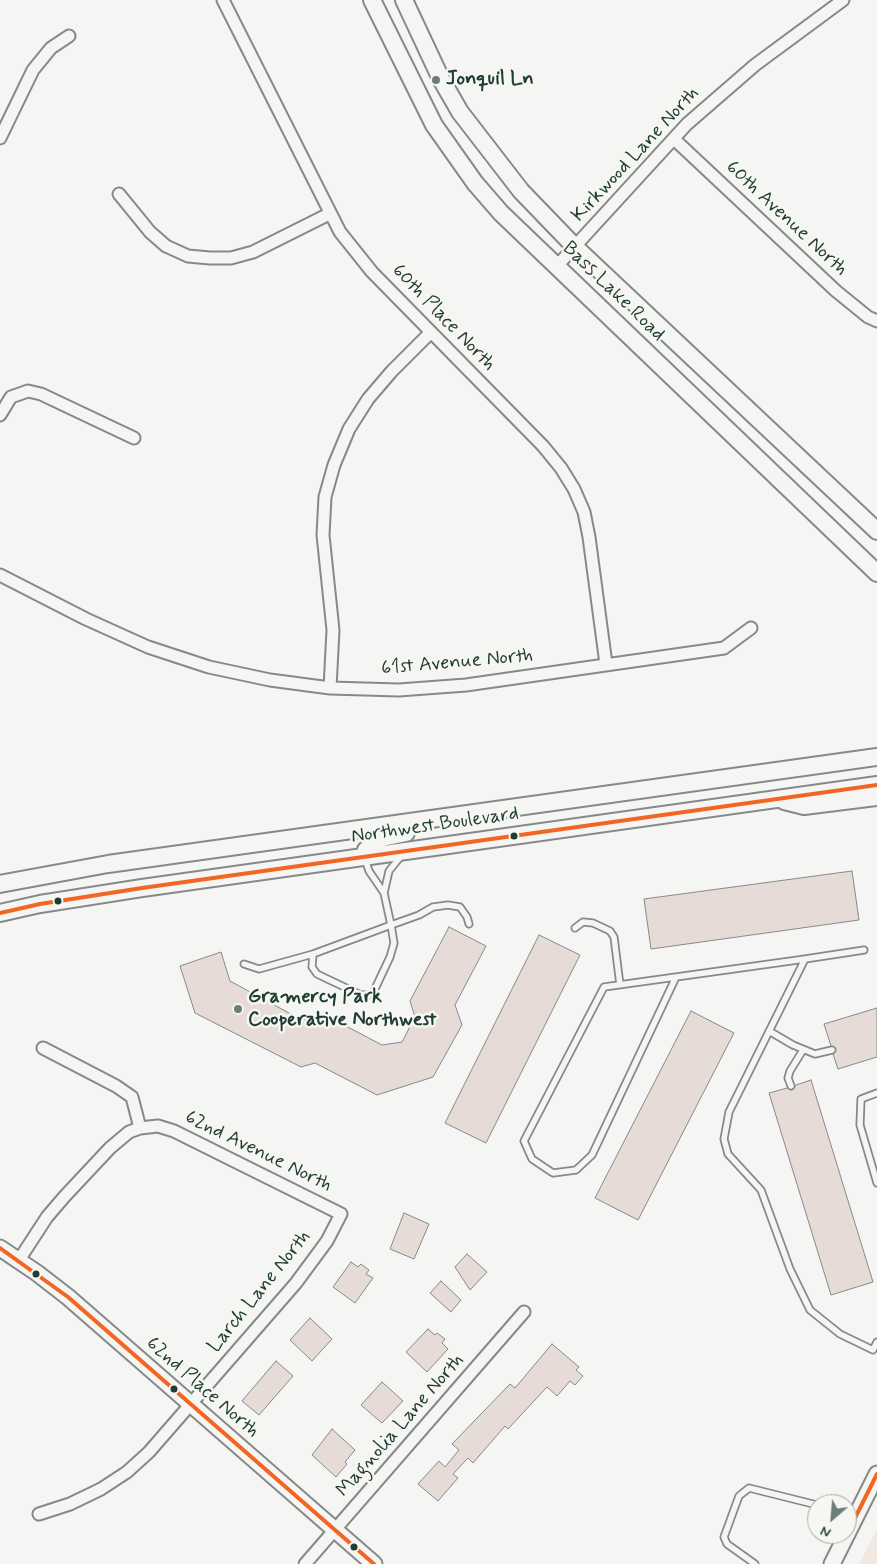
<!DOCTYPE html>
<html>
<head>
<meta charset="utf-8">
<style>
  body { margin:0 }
  #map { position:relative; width:877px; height:1564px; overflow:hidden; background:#f5f5f3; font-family:Mynerve,sans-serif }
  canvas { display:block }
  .north { position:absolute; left:807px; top:1494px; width:50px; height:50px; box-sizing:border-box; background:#f6f6f2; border:1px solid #a0aca6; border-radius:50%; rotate:207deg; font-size:14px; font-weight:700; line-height:20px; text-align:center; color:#1f3d34 }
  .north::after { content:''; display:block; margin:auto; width:18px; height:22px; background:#6a7d77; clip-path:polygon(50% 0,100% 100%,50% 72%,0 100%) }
</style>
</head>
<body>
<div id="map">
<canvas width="877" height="1564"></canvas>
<div class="north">N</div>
</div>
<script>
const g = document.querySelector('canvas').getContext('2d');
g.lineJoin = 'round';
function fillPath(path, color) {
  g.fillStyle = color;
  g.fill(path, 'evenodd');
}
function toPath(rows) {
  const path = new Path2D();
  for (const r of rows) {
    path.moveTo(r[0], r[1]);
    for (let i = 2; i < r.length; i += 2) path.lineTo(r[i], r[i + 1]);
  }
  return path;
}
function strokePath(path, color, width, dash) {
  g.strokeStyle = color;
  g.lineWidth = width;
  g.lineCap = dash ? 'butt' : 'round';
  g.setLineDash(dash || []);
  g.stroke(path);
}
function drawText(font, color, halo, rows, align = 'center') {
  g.font = font + ' Mynerve,sans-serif';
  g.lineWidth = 5;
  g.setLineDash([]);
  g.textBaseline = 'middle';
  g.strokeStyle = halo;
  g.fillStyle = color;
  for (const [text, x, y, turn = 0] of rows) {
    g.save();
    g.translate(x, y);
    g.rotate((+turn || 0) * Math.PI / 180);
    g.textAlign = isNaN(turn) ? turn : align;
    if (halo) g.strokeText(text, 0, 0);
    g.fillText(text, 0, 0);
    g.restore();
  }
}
const built = toPath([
  [877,1529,877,1564,859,1564]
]);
const building = toPath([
  [852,871,859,920,651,949,644,899,852,871],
  [449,927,486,946,455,1005,462,1025,433,1077,377,1095,315,1063,301,1067,195,1013,180,966,221,952,230,981,302,1020,323,1014,382,1045,402,1042,415,1017,410,1001,449,927],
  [539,935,580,955,486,1143,445,1123,539,935],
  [877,1008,877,1057,838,1069,833,1054,836,1048,831,1046,824,1024,877,1008],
  [691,1011,734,1033,638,1220,595,1198,691,1011],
  [811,1080,873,1282,831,1295,769,1093,787,1088,792,1090,796,1085,811,1080],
  [404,1213,429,1224,414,1259,390,1249,404,1213],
  [467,1254,487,1272,470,1290,455,1267,467,1254],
  [351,1262,358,1267,361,1264,369,1270,366,1274,373,1278,355,1303,333,1287,351,1262],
  [441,1281,461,1300,451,1312,430,1293,441,1281],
  [310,1318,332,1339,312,1361,290,1340,310,1318],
  [428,1329,435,1335,437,1333,445,1339,442,1343,448,1349,427,1372,406,1352,428,1329],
  [552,1344,579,1367,576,1370,583,1376,575,1385,570,1381,557,1396,547,1387,508,1429,505,1426,473,1463,468,1458,453,1474,458,1478,438,1501,418,1484,439,1461,445,1467,459,1450,452,1444,510,1384,515,1388,552,1344],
  [276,1361,293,1376,259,1415,242,1401,276,1361],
  [382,1382,403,1401,382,1423,361,1405,382,1382],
  [332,1429,355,1450,345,1462,347,1464,336,1477,312,1455,332,1429]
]);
const service = toPath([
  [365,859,369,871,384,893,391,925,394,943,390,957,373,993,369,995,361,995,317,974,312,967,313,954,391,925,419,915,433,907,448,905,460,907,467,917,469,924],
  [384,893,389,871,401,856],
  [575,928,583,922,593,923,610,931,614,937,620,985],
  [805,959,864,950],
  [244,964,259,969,313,954],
  [676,977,592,1155,576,1170,553,1173,532,1159,524,1141,604,987,676,977,805,959,729,1112,724,1139,728,1154,761,1190,790,1269,810,1310,840,1334,873,1350,877,1342],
  [769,1031,793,1045,815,1054,832,1050],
  [791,1086,788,1078,790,1071,803,1050],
  [877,1093,861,1099,860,1125,877,1183],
  [755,1564,727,1544,724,1537,739,1496,749,1488,817,1505]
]);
const minor = toPath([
  [223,0,340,232,372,272,543,446,561,468,574,489,584,512,589,537,606,664],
  [0,138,33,70,51,48,69,36],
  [674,139,836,291,868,317,877,321],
  [119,194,150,232,166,246,188,256,210,258,231,258,253,252,329,214],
  [556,267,687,124,755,65,843,0],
  [0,415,11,397,28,391,41,394,134,438],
  [0,575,86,619,148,647,209,667,270,680,330,688,399,690,466,685,724,648,751,628],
  [330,688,333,630,323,535,325,497,334,465,349,429,368,399,392,371,430,333],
  [19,1260,47,1217,65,1196,110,1148,129,1132,140,1128],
  [39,1514,70,1504,101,1489,127,1472,149,1452,296,1283,327,1241,341,1214,174,1131,158,1126,140,1128,132,1097,116,1086,43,1048],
  [305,1564,524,1312]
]);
const tertiary = toPath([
  [0,1248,37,1273,68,1297,374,1564],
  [847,1534,877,1474],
  [832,1564,847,1534]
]);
const secondary = toPath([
  [372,0,434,125,475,183,501,213,877,573],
  [404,0,441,79,460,112,521,191,575,247,877,531],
  [784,801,804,806,877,797],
  [364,857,366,850,375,842,382,838,406,833],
  [0,884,108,864,877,757],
  [0,913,40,904,142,888,877,785]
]);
const bus1 = toPath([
  [0,913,40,904,142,888,877,785],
  [0,1248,68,1297,374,1564],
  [847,1534,877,1474]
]);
const markers = [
  [436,80,5,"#6a7d77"],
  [514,836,4.5,"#1f3d34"],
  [58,901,4.5,"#1f3d34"],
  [238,1009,5,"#6a7d77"],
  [36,1274,4.5,"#1f3d34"],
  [174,1389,4.5,"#1f3d34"],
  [354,1547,4.5,"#1f3d34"]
];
const poiNames = [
  ["Jonquil Ln",446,80],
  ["Gramercy Park",248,998],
  ["Cooperative Northwest",248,1021]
];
const streetNames = [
  ["Kirkwood Lane North",636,155,-47],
  ["60th Avenue North",786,219,43],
  ["Bass Lake Road",613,292,44],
  ["60th Place North",443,318,46],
  ["61st Avenue North",457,663,-5],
  ["Northwest Boulevard",435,826,-8],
  ["62nd Avenue North",258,1152,26],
  ["Larch Lane North",260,1292,-51],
  ["62nd Place North",202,1388,41],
  ["Magnolia Lane North",401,1426,-49]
];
fillPath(built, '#f1e8e2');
fillPath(building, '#e6dbd6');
strokePath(building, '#858a88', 1);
strokePath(service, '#858a88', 9);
strokePath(minor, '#858a88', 15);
strokePath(tertiary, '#858a88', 19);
strokePath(secondary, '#858a88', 20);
strokePath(service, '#f5f5f3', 5.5);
strokePath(minor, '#f5f5f3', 11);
strokePath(tertiary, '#f5f5f3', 15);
strokePath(secondary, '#f5f5f3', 16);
strokePath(bus1, '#f26522', 4);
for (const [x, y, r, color] of markers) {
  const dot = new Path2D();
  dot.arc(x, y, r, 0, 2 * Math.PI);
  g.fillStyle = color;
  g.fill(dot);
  strokePath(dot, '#f6f6f2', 2);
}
drawText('bold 20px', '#1f3d34', '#f6f6f2', poiNames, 'left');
drawText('20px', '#1f3d34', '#f6f6f2', streetNames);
</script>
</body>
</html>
